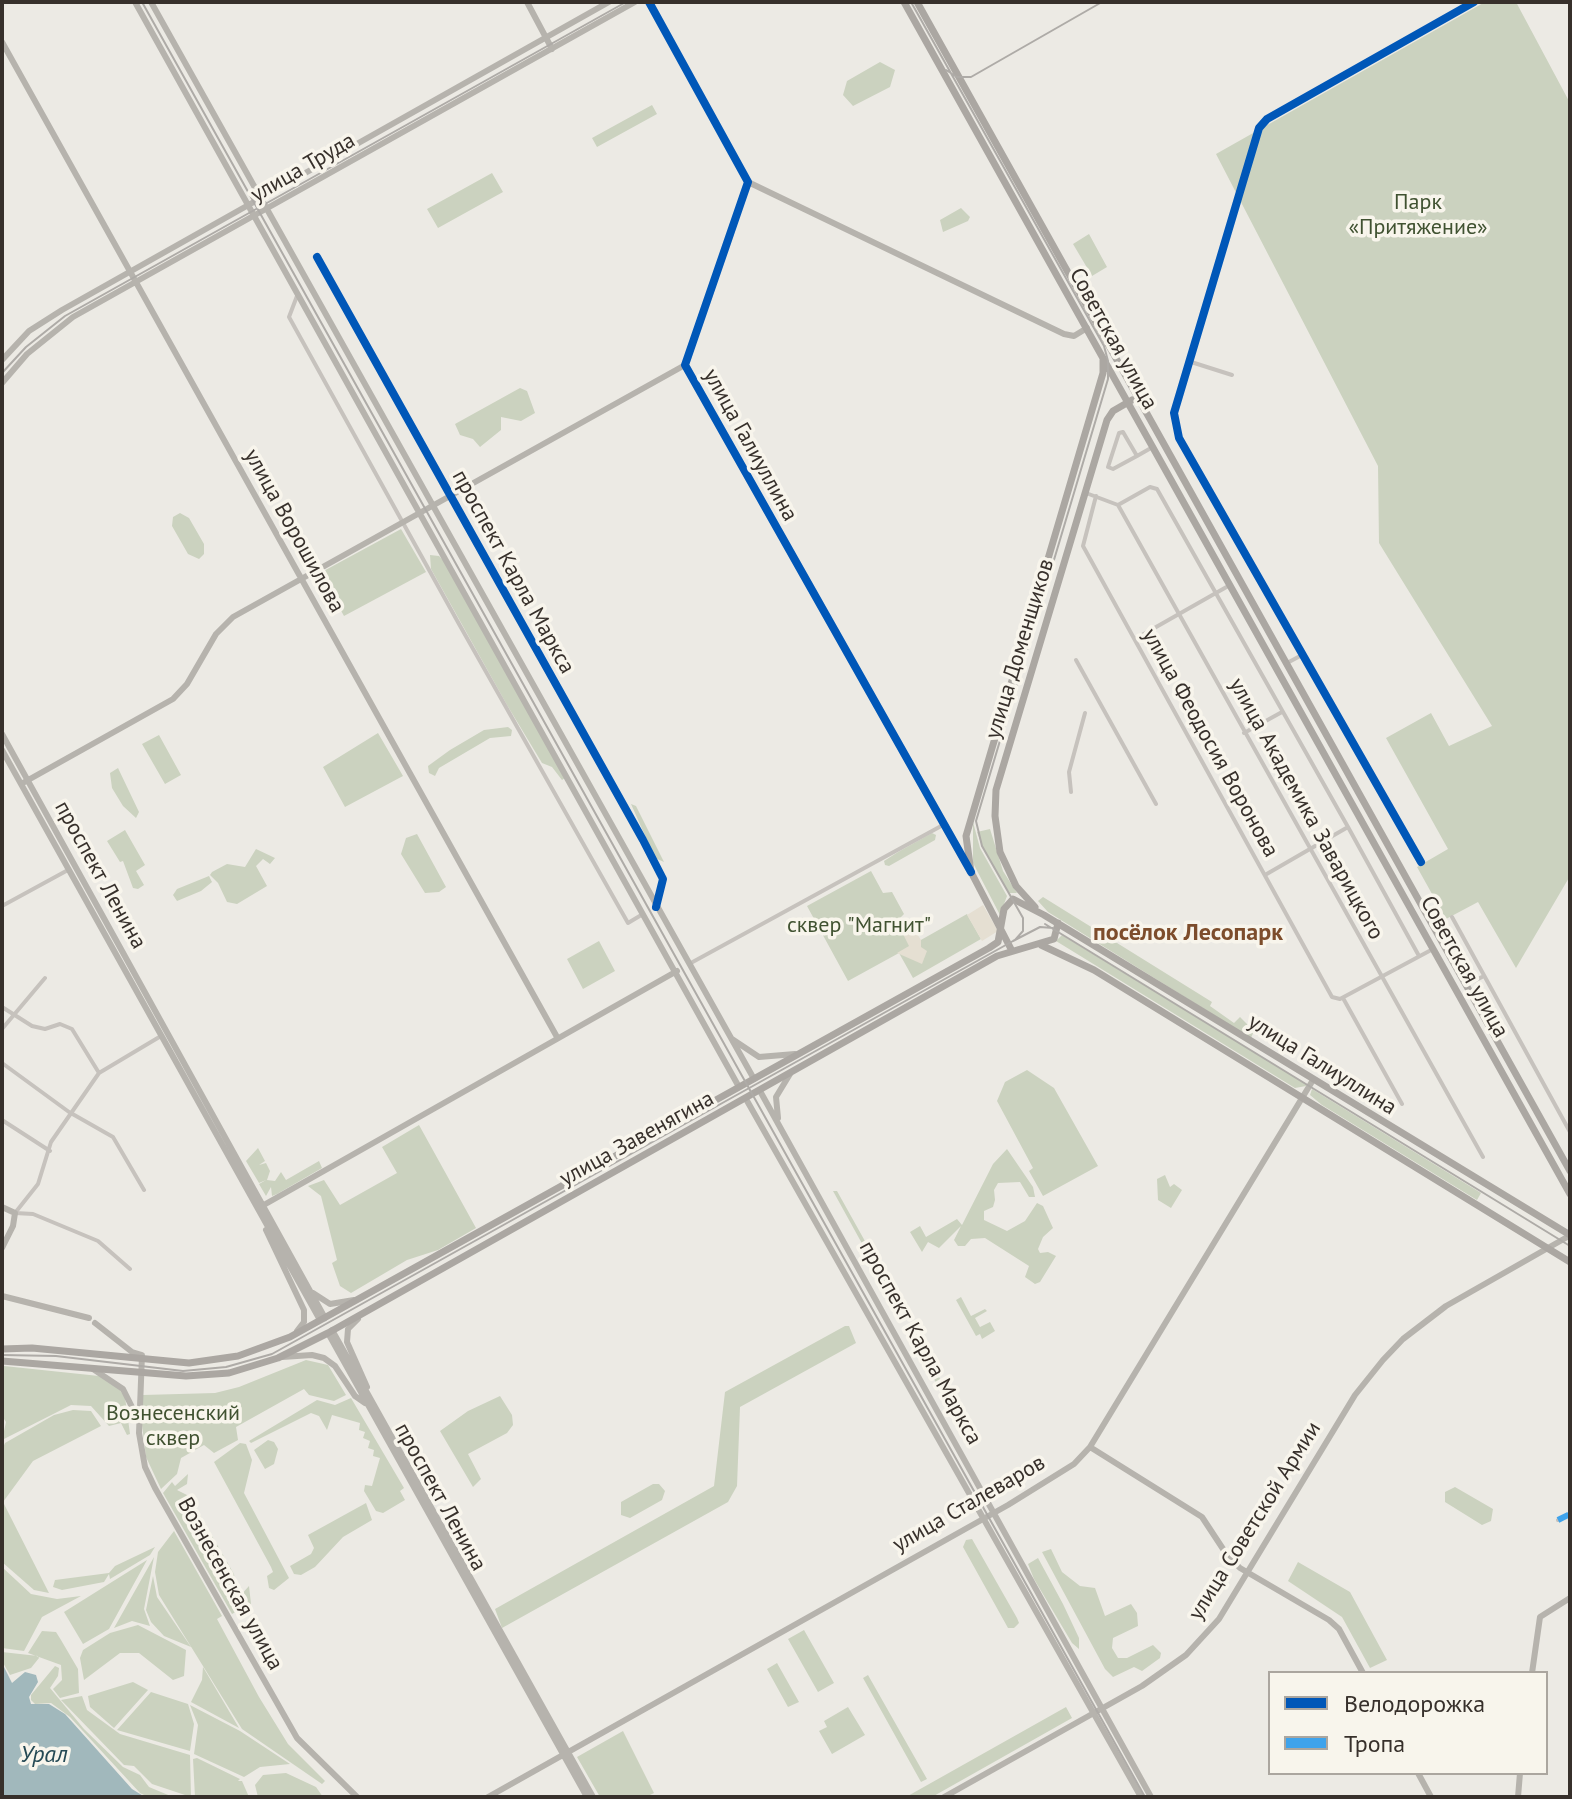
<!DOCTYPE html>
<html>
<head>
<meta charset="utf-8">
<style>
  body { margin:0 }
  #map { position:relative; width:1572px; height:1799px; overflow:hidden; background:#eceae4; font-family:"PT Sans",sans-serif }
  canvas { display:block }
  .frame { position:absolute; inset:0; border:4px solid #37302b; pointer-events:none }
  .legend { position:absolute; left:1268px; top:1671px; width:280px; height:104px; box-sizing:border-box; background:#f8f5ec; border:2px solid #aba69f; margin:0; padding:10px 14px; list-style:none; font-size:24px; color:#37302b }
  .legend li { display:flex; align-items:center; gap:16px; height:40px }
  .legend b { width:40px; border:2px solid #aba69f }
</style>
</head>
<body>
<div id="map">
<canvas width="1572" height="1799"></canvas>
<div class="frame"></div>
<ul class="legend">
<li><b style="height:10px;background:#0057b8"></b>Велодорожка</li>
<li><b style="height:10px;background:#3fa3eb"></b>Тропа</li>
</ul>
</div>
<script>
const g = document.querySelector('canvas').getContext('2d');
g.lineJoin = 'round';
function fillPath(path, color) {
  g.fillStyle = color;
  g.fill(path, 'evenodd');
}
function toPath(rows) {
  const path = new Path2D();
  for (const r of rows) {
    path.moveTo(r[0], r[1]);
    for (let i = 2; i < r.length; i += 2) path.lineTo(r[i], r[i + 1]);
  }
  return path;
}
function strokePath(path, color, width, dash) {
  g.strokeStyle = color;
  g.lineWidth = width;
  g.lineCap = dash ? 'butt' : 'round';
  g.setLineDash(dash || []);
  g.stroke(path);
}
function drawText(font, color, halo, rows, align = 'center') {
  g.font = font + ' "PT Sans",sans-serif';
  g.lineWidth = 7;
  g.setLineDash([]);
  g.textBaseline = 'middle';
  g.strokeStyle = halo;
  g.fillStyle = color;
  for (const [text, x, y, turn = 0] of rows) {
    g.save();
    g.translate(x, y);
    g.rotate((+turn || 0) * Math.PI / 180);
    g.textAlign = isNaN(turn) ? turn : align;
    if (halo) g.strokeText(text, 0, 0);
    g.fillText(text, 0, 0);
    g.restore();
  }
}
const green = toPath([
  [1485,2,1516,2,1570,103,1570,876,1516,968,1478,902,1446,919,1417,867,1448,849,1386,738,1431,713,1449,746,1492,726,1379,543,1378,466,1216,154],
  [880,62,895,70,890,87,853,106,843,95,847,81],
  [652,105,657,114,597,147,592,138],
  [492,173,503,192,438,228,427,209],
  [961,208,970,217,968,221,943,232,940,220],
  [1089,234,1107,267,1092,276,1073,244],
  [520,388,527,391,535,413,521,421,501,417,501,430,480,447,473,439,460,435,455,424],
  [180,513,189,518,204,544,204,554,199,559,188,554,172,526,173,517],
  [401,529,426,572,344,616,320,573],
  [430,555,439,556,444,561,565,778,562,780,552,767,542,763,507,705,431,569],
  [508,727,512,730,511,736,490,738,439,768,435,776,429,773,428,766,450,750,484,730],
  [378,733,403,776,345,807,323,767],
  [159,735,181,775,165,784,142,744],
  [118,768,139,812,136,818,123,806,112,788,110,773],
  [631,804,636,806,664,862,655,858],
  [973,822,980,848,1007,896,1000,915,973,863],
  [990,829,1003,871,1017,893,1009,893,982,846,977,832],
  [125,830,145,865,136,871,144,885,138,889,133,888,123,861,120,862,107,841],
  [932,833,936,835,935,840,889,866,885,865,884,861,898,852],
  [417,834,446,887,439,892,425,893,401,854,406,838],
  [256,849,275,858,270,864,263,859,256,866,267,886,237,904,227,902,218,883,210,875,212,872,227,864,245,867],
  [871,871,883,893,892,892,904,914,898,920,912,945,967,914,981,939,913,978,899,953,848,981,807,906],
  [209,876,212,882,201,891,177,901,173,895,177,889],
  [1043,897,1212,1002,1210,1006,1234,1023,1240,1017,1254,1031,1251,1038,1048,912,1038,901],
  [1062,935,1306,1084,1306,1086,1295,1088,1056,941],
  [599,941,615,971,583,989,567,959],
  [1027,1070,1054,1088,1098,1166,1043,1196,1029,1171,1033,1168,997,1101,1005,1082],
  [1312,1089,1481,1193,1477,1200,1322,1105,1310,1095],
  [419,1125,476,1228,438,1250,407,1260,351,1293,340,1286,332,1263,337,1260,321,1196,308,1186,324,1180,340,1205,397,1173,382,1147],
  [258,1148,265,1161,259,1165,266,1163,270,1171,267,1180,275,1181,281,1172,286,1180,319,1161,322,1168,277,1194,272,1196,271,1187,266,1196,259,1184,266,1180,259,1183,246,1161],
  [1007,1149,1033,1187,1035,1197,1029,1197,1020,1182,998,1183,994,1190,995,1200,993,1207,984,1211,984,1220,1007,1231,1025,1221,1037,1203,1043,1206,1053,1228,1043,1237,1038,1249,1040,1253,1048,1252,1056,1256,1040,1282,1035,1284,1025,1277,1029,1266,985,1238,971,1239,965,1246,958,1246,954,1240,961,1226,939,1248,928,1242,922,1252,910,1232,920,1226,926,1237,957,1219,962,1225,993,1164],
  [1165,1175,1170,1187,1174,1184,1182,1190,1171,1208,1158,1200,1157,1179],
  [833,1191,837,1191,899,1302,897,1307],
  [961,1297,971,1316,985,1309,987,1311,975,1318,980,1327,990,1322,995,1331,982,1339,980,1334,976,1336,956,1300],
  [845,1326,849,1326,856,1343,740,1407,737,1486,728,1502,502,1628,495,1609,714,1486,725,1392],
  [306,1360,328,1365,346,1395,334,1401,309,1395,304,1389,236,1427,238,1440,214,1453,204,1445,181,1458,177,1474,161,1489,146,1457,142,1425,143,1395,215,1393,239,1387],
  [4,1366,99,1376,117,1386,125,1397,130,1434,127,1435,121,1423,109,1426,91,1406,71,1405,2,1440,6,1422,2,1416],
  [933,1366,965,1424,966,1432,929,1371,928,1368],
  [500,1396,512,1415,513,1425,507,1433,468,1454,481,1479,473,1487,440,1431,468,1411],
  [351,1398,404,1488,400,1491,405,1500,383,1513,376,1511,364,1491,365,1485,372,1486,380,1458,373,1456,374,1450,368,1448,370,1441,363,1438,365,1432,359,1430,360,1423,332,1415,327,1430,319,1416,311,1413,251,1443,249,1441,317,1400,335,1405],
  [73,1410,91,1411,101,1426,33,1461,3,1502,49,1593,34,1590,2,1562,2,1450,5,1443,54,1415],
  [268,1440,274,1442,278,1449,274,1464,265,1469,254,1450],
  [240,1443,246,1444,252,1460,244,1493,289,1578,274,1590,269,1588,267,1576,273,1572,271,1567,214,1462],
  [188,1474,187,1484,177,1490,189,1496,234,1574,238,1598,249,1586,251,1604,232,1614,163,1493,172,1482,175,1486],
  [653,1484,659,1484,665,1491,662,1500,630,1518,621,1515,621,1502],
  [1455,1487,1493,1509,1491,1521,1482,1525,1445,1502,1445,1492],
  [366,1503,372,1520,343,1537,315,1567,301,1575,294,1574,290,1566,311,1554,314,1548,308,1535],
  [174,1531,222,1616,217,1619,259,1697,288,1744,325,1781,322,1784,242,1729,159,1595,155,1572,158,1552],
  [972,1539,1017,1618,1019,1623,1014,1628,1008,1628,963,1547,966,1540],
  [155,1547,150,1555,110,1579,109,1574,104,1582,62,1590,53,1587,55,1580,109,1573,115,1566],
  [1051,1549,1062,1572,1080,1586,1095,1588,1105,1616,1131,1604,1137,1613,1138,1626,1113,1638,1112,1648,1118,1658,1127,1658,1153,1645,1161,1653,1160,1658,1142,1671,1134,1667,1113,1677,1105,1669,1042,1552],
  [154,1557,144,1609,150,1626,132,1621,114,1628],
  [1038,1558,1063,1604,1079,1638,1079,1649,1072,1643,1034,1579,1028,1564],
  [147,1560,109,1629,83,1644,64,1612],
  [1298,1562,1350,1592,1387,1660,1370,1668,1342,1617,1288,1581],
  [2,1567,31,1594,57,1599,81,1596,42,1617,24,1651,2,1648],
  [153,1576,157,1597,191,1647,164,1636,151,1622,146,1610],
  [138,1625,186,1650,184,1676,173,1680,139,1653,120,1653,84,1680,80,1658,83,1650,110,1633],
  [804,1630,834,1683,818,1692,788,1639],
  [42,1631,56,1632,61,1640,78,1669,79,1693,60,1698,53,1689,62,1680,61,1665,28,1653],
  [2,1652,38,1656,39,1658,31,1668,10,1675,2,1661],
  [777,1663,799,1702,788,1707,767,1669],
  [55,1666,59,1668,58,1676,50,1688,84,1729,123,1767,140,1775,149,1787,173,1797,148,1797,140,1793,70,1717,51,1703,35,1704,31,1700,31,1695],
  [203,1667,239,1728,191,1702,202,1680],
  [868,1675,927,1779,921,1782,863,1678],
  [133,1682,148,1690,114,1728,90,1707,88,1696],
  [151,1692,188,1704,194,1724,190,1751,117,1730],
  [82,1696,87,1710,120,1734,190,1755,191,1797,152,1784,134,1766,124,1765,61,1700],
  [190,1705,240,1731,290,1764,260,1767,244,1777,194,1754,198,1725],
  [848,1707,865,1735,832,1754,819,1731,827,1727,824,1721],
  [1066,1707,1072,1718,932,1797,906,1797],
  [623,1731,654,1793,646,1797,600,1797,577,1757],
  [197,1758,240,1779,238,1781,242,1781,249,1797,195,1797,193,1759],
  [286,1773,316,1787,323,1797,258,1797,255,1785,263,1775]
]);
const plaza = toPath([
  [983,905,998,931,982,941,967,915],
  [910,923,921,940,921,947,927,951,922,964,897,953,909,946,900,928]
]);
const water = toPath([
  [2,1663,12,1683,25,1672,36,1675,38,1682,29,1697,31,1704,49,1704,65,1714,132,1789,145,1797,2,1797]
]);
const street = toPath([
  [317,257,643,840,663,879,657,905],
  [297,296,289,317,459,624,628,923,643,914],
  [1188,361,1232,375],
  [1137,456,1123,432,1119,433,1108,467,1113,469,1137,456,1151,448],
  [1086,493,1118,505,1483,1157],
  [1096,496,1083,546,1332,997,1340,999,1433,949],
  [1118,505,1150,487,1157,489,1348,827],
  [1135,639,1230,585],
  [1076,660,1156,804],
  [1287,663,1302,655],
  [1244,733,1282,712],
  [1071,792,1069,772,1085,713],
  [1421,862,1179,438,1174,413,1259,128,1267,119,1474,2],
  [1265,875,1348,827,1419,956],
  [2,906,68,870],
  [1452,917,1570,1132],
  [689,964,943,825],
  [1466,985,1484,976],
  [1343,998,1402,1104],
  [2,1007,32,1026,45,1029,60,1024,72,1029,99,1073],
  [2,1029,45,978],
  [2,1063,69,1112,113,1137,144,1190],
  [2,1120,50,1151],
  [15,1213,38,1184,51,1142,99,1073,161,1036],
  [15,1213,33,1214,98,1241,130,1269],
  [1558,1520,1570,1514]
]);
const secondary = toPath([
  [135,2,739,1087],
  [151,2,754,1079],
  [527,2,552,49],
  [649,2,748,182,685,365,969,869],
  [2,42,557,1037],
  [748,182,1064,334,1074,336,1087,328],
  [2,360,29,331,62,310,609,2],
  [2,383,27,354,73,317,635,2],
  [2,734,325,1318],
  [2,750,320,1320],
  [21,784,173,699,187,684,216,634,233,617,685,365],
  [732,1039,759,1057,795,1054],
  [760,1091,1151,1797],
  [746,1099,1141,1797],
  [778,1118,776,1097,790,1074],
  [262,1206,677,971],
  [2,1207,15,1213,13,1226,2,1248],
  [266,1230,304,1310,304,1322,297,1331],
  [313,1293,330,1304,354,1300],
  [2,1296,89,1318],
  [358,1319,348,1329,347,1342,367,1387],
  [95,1323,132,1352,142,1355,139,1433,145,1467,155,1488,297,1738,357,1797],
  [332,1330,593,1797],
  [328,1333,587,1797],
  [282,1357,312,1355,324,1358,335,1366,355,1396,365,1403],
  [93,1369,123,1389,136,1415],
  [1090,1447,1202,1517,1227,1555,1240,1568,1329,1620,1339,1629,1363,1673],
  [1532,1673,1540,1617,1570,1598],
  [1418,1773,1431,1797],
  [488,1797,1008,1505,1074,1464,1090,1447,1313,1080],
  [944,1797,1142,1686,1186,1655,1219,1619,1355,1395,1383,1360,1403,1339,1446,1306,1569,1236],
  [1518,1797,1520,1773]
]);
const primary = toPath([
  [904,2,1570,1194],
  [917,2,1570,1171],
  [1035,907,1016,886,1000,852,995,816,996,790,1107,420,1113,411,1132,400],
  [1041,945,1094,970,1570,1262],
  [1011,949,971,872,966,836,1103,373,1103,360],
  [2,1349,32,1348,189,1363,238,1356,290,1337,989,948,998,942,1004,909,1013,899,1044,915,1570,1235],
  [2,1361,186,1376,229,1373,278,1358,328,1333,997,956,1054,939,1058,923]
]);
const tram = toPath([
  [142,2,1145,1797],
  [911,2,1104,346,1108,361,1108,379,976,821,982,846,1023,918,1023,931,1015,940],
  [946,70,957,77,971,77,1102,2],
  [2,373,26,347,65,316,626,2],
  [1045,924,1570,1246],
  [2,1355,56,1356,183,1371,226,1367,272,1354,1013,941,1040,927,1053,928]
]);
const quiet = toPath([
  [1558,1520,1570,1514]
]);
const cycleway = toPath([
  [649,2,748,182,685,365,971,872],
  [317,257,643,840,663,879,656,907],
  [1421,862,1179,438,1174,413,1259,128,1267,119,1474,2]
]);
const streetNames = [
  ["улица Труда",303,168,-30],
  ["Советская улица",1113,339,61],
  ["улица Галиуллина",750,445,61],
  ["улица Ворошилова",294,531,61],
  ["проспект Карла Маркса",513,572,61],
  ["улица Доменщиков",1020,649,-73],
  ["улица Феодосия Воронова",1210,743,61],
  ["улица Академика Заварицкого",1306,809,61],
  ["проспект Ленина",100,875,61],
  ["Советская улица",1464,967,61],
  ["улица Галиуллина",1322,1065,32],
  ["улица Завенягина",637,1139,-29],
  ["проспект Карла Маркса",920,1343,61],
  ["проспект Ленина",440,1497,61],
  ["улица Сталеваров",969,1504,-30],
  ["улица Советской Армии",1255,1521,-58],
  ["Вознесенская улица",230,1584,61]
];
const parkNames = [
  ["Парк",1418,203],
  ["«Притяжение»",1418,228],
  ["сквер \"Магнит\"",859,926],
  ["Вознесенский",173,1414],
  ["cквер",173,1439]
];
const neighbourhoodNames = [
  ["посёлок Лесопарк",1188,933]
];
const waterNames = [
  ["Урал",44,1755]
];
fillPath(green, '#cbd2bf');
fillPath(plaza, '#e5dfd2');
fillPath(water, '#a1b8bc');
strokePath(street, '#c6c2bd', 4);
strokePath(secondary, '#b6b3ad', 6);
strokePath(primary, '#aba7a2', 7);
strokePath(tram, '#aeaba7', 2);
strokePath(quiet, '#3fa3eb', 6, [12, 6]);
strokePath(cycleway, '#0057b8', 8);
drawText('22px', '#37302b', '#f8f5ec', streetNames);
drawText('22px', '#405231', '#f8f5ec', parkNames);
drawText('bold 24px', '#7d4d2c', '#f8f5ec', neighbourhoodNames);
drawText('italic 24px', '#244954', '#f8f5ec', waterNames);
</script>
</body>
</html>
